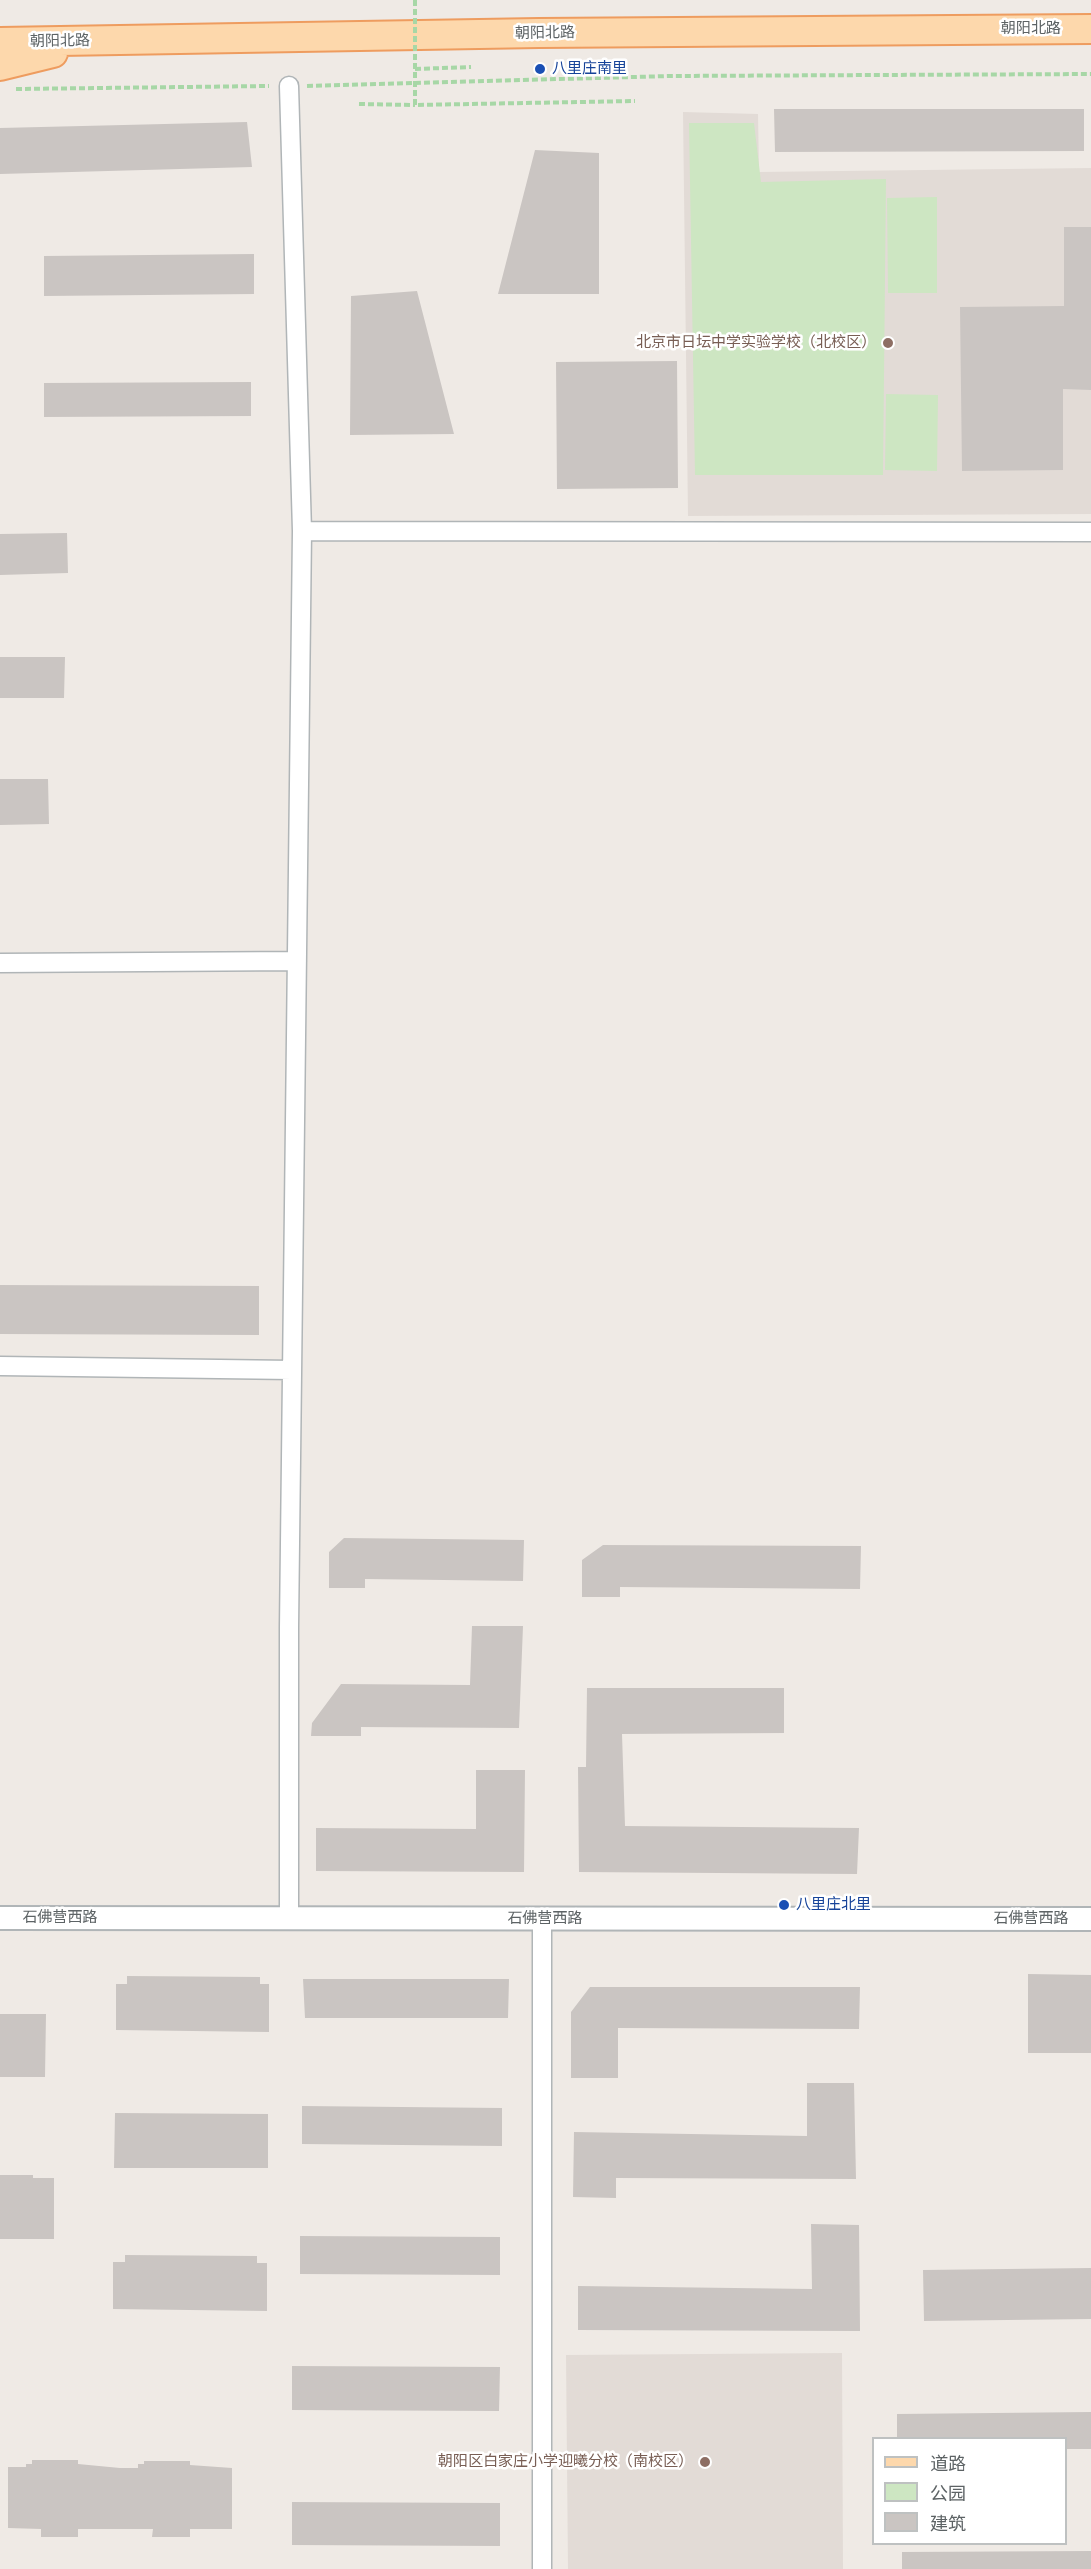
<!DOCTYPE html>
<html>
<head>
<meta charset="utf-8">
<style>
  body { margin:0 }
  #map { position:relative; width:1091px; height:2569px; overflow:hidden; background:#efeae5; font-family:Montserrat,"Noto Sans SC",sans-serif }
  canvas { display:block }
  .legend { position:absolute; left:872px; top:2437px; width:195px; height:108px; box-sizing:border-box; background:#fff; border:2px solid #bec1c1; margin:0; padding:8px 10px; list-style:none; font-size:18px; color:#5d6365 }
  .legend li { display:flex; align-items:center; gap:12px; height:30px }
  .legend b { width:30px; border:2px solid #bec1c1 }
</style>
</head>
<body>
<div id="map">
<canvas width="1091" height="2569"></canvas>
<ul class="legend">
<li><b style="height:8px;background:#fdd8ac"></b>道路</li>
<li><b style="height:16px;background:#cde6c2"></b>公园</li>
<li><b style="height:16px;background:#cac5c2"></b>建筑</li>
</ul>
</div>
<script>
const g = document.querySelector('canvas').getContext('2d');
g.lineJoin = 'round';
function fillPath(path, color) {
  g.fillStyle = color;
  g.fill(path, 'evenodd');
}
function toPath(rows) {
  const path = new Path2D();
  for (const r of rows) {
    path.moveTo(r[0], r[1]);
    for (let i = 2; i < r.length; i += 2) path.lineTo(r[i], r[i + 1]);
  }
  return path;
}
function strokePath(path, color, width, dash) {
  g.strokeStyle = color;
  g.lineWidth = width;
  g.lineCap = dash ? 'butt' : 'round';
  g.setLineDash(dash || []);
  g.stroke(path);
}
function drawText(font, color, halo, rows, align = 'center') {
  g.font = font + ' Montserrat,"Noto Sans SC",sans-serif';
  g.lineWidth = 5;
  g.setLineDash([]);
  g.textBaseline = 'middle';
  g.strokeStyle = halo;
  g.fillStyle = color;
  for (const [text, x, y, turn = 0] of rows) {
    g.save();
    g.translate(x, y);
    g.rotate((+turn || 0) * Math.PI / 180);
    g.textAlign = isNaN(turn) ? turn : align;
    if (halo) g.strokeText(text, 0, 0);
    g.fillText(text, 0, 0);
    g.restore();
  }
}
const education = toPath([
  [683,112,758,114,759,172,1091,168,1091,514,688,516],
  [842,2353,843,2569,568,2569,566,2355]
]);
const green = toPath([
  [689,123,754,123,761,182,886,179,883,475,695,475],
  [937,197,937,293,888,293,887,198],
  [886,394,938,395,937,471,885,470]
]);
const building = toPath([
  [774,109,1084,109,1084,151,775,152],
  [247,122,252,167,0,174,0,128],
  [535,150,599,153,599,294,498,294],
  [1064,227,1091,227,1091,390,1063,389,1063,470,962,471,960,307,1064,306],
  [254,254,254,294,44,296,44,256],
  [417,291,454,434,350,435,351,296],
  [677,361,678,488,557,489,556,362],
  [251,382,251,416,44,417,44,383],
  [67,533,68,573,0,575,0,534],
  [0,657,65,657,64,698,0,698],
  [0,779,48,779,49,824,0,825],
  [0,1285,259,1286,259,1335,0,1334],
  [344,1538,524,1540,523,1581,365,1579,365,1588,329,1588,329,1552],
  [603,1545,861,1546,860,1589,620,1587,620,1597,582,1597,582,1560],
  [472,1626,523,1626,519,1728,361,1727,361,1736,311,1736,312,1723,341,1684,470,1685],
  [587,1688,784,1688,784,1733,622,1734,625,1826,859,1828,857,1874,579,1872,578,1767,586,1767],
  [476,1770,525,1770,524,1872,316,1871,316,1828,476,1829],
  [1028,1974,1091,1975,1091,2053,1028,2053],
  [127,1976,260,1977,260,1984,269,1984,269,2032,116,2030,116,1984,127,1984],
  [303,1979,509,1979,508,2018,305,2018],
  [590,1987,860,1987,859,2029,618,2028,618,2078,571,2078,571,2012],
  [0,2014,46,2014,45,2077,0,2077],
  [807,2083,854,2083,856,2179,616,2178,616,2198,573,2197,574,2132,807,2136],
  [302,2106,502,2108,502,2146,302,2144],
  [115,2113,268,2114,268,2168,114,2168],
  [0,2175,33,2175,33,2178,54,2178,54,2239,0,2239],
  [811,2224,859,2225,860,2331,578,2330,578,2286,812,2289],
  [300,2236,500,2237,500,2275,300,2274],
  [125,2255,257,2256,257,2263,267,2263,267,2311,113,2309,113,2262,125,2262],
  [1091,2268,1091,2319,924,2321,923,2270],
  [292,2366,500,2367,499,2411,292,2410],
  [1091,2412,1091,2449,1065,2449,1065,2439,897,2439,897,2414],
  [32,2460,78,2460,78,2464,120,2468,138,2468,138,2464,144,2464,144,2461,190,2461,190,2465,232,2468,232,2529,190,2529,190,2537,152,2537,153,2529,78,2529,78,2537,41,2537,41,2529,8,2528,8,2467,26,2467,26,2464,32,2464],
  [292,2502,500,2503,500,2546,292,2545],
  [1091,2551,1091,2569,902,2569,902,2552]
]);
const path = toPath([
  [415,69,471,67],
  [307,86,669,76,1091,74],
  [16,89,269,86],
  [359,104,415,105]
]);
const minor = toPath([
  [289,86,302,531,289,1627,289,1919],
  [302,531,1091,532],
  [0,963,297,961],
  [0,1366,292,1370],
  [542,1919,542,2569]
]);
const tertiary = toPath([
  [0,1918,1091,1919]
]);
const primary = toPath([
  [0,42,539,33,1091,29],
  [0,66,53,53]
]);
const pathBridge = toPath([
  [415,0,415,105,635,101]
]);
const markers = [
  [540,69,6,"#1a4fb4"],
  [888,343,6,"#8d6e63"],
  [784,1905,6,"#1a4fb4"],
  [705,2462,6,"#8d6e63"]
];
const streetNames = [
  ["朝阳北路",1031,29],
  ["朝阳北路",545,33,-1],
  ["朝阳北路",60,41,-1],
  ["石佛营西路",60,1918],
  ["石佛营西路",545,1919],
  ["石佛营西路",1031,1919]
];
const transitNames = [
  ["八里庄南里",552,69],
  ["八里庄北里",796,1905]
];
const educationNames = [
  ["北京市日坛中学实验学校（北校区）",876,343],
  ["朝阳区白家庄小学迎曦分校（南校区）",693,2462]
];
fillPath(education, '#e2dbd6');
fillPath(green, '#cde6c2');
fillPath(building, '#cac5c2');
strokePath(minor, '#b0b5b7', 21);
strokePath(tertiary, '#b0b5b7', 26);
strokePath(primary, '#ee9c5f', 32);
strokePath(path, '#a7d7a6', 4, [6, 3]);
strokePath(minor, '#fff', 18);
strokePath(tertiary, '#fff', 22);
strokePath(primary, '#fdd8ac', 28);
strokePath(pathBridge, '#a7d7a6', 4, [6, 3]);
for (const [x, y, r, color] of markers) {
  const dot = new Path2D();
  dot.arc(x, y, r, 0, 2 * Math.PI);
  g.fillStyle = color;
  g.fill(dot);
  strokePath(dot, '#fff', 2);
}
drawText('15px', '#5d6365', '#fff', streetNames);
drawText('15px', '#164399', '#fff', transitNames, 'left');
drawText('15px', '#785e54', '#fff', educationNames, 'right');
</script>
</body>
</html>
